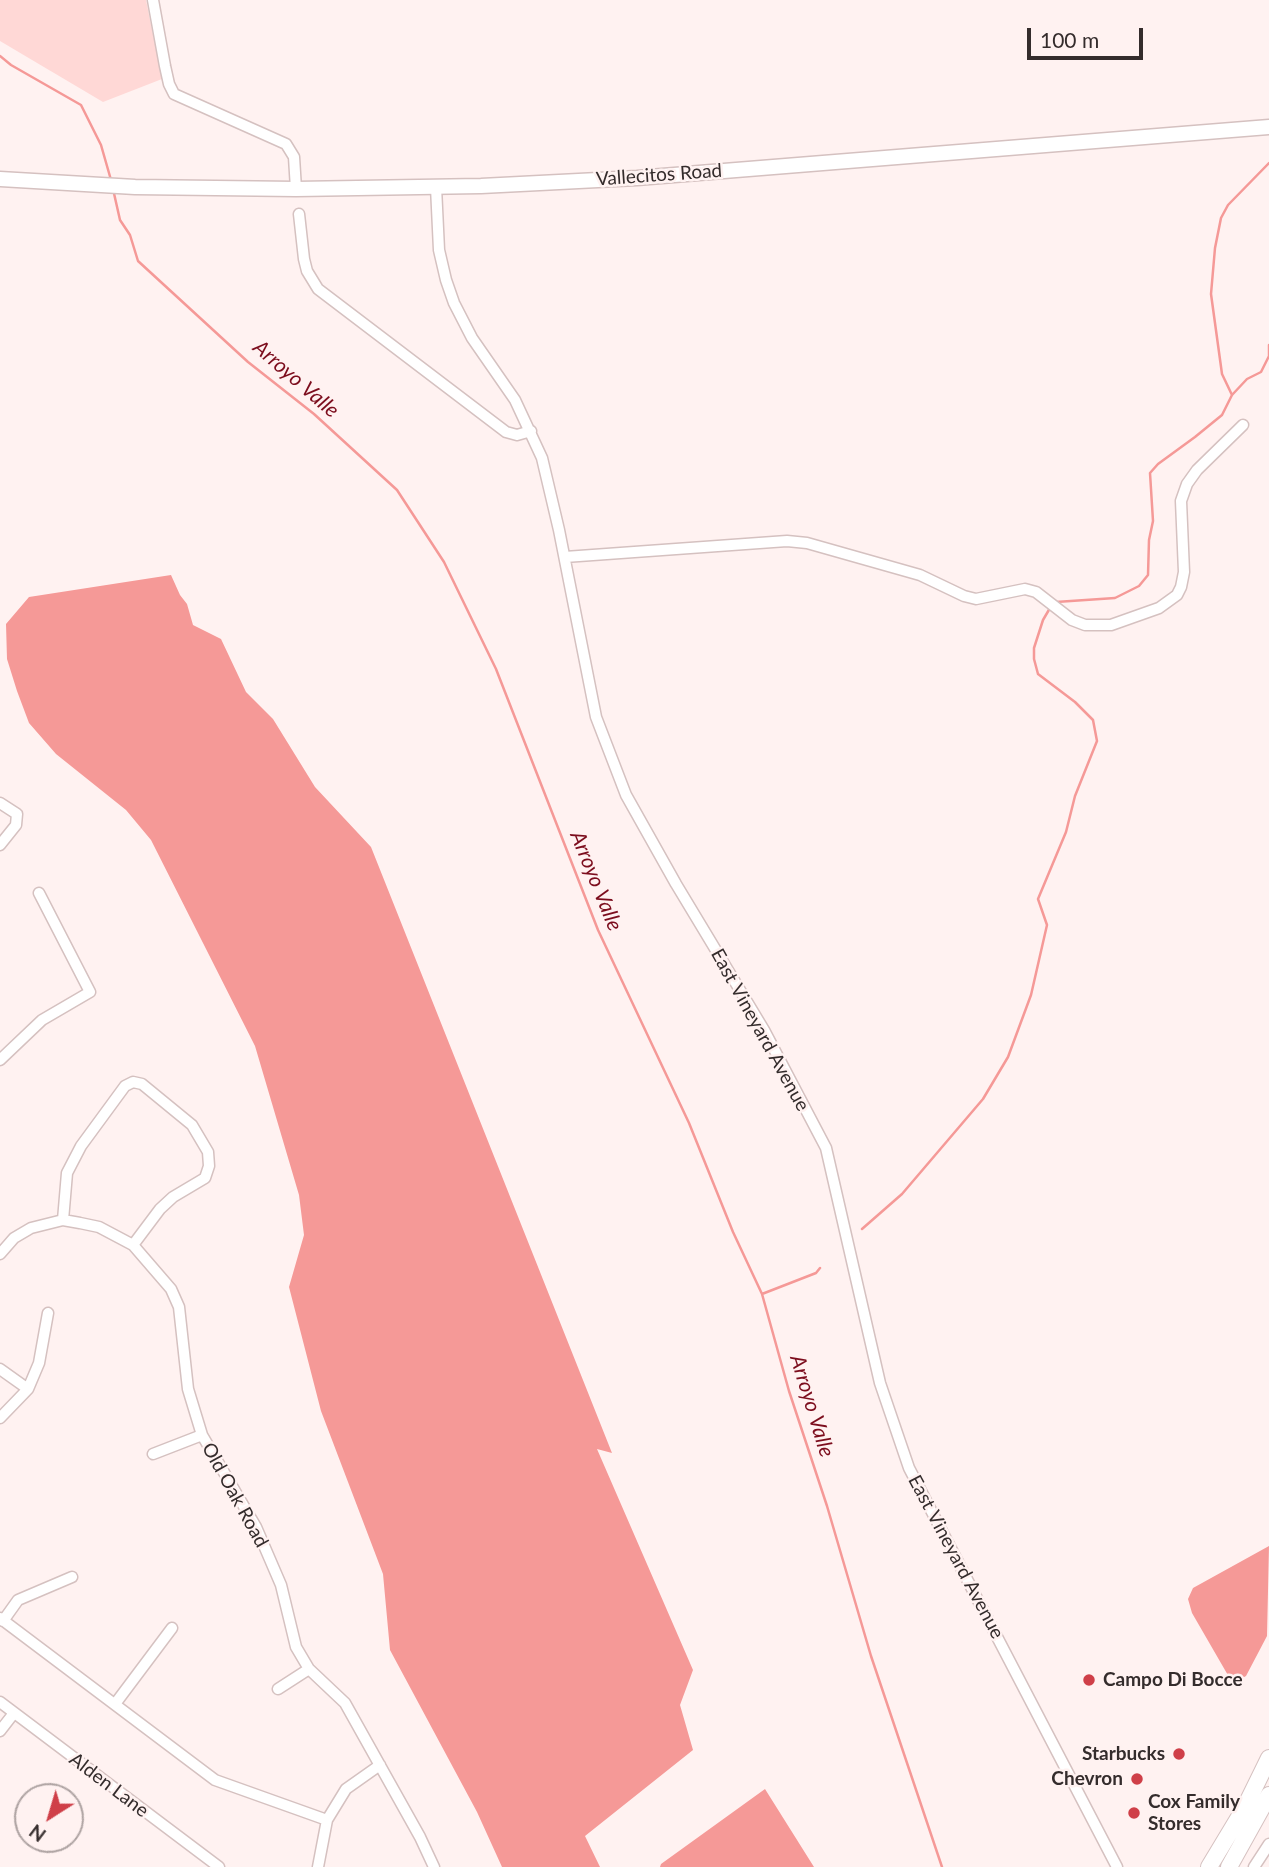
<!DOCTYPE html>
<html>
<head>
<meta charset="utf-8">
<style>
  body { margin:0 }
  #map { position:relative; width:1269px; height:1867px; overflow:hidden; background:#fff2f1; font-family:Lato,sans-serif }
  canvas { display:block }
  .north { position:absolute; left:14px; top:1783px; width:70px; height:70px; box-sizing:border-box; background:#fff2f1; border:2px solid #aea3a2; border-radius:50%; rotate:217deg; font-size:19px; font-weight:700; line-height:28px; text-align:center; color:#342c2c }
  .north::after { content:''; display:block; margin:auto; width:24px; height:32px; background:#cf3f48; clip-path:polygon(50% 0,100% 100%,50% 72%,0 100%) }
  .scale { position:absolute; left:1027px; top:28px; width:116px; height:32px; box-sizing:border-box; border:4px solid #342c2c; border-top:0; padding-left:9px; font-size:21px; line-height:24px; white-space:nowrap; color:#342c2c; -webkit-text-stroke:5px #fff2f1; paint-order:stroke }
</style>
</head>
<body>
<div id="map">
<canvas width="1269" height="1867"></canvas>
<div class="north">N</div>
<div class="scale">100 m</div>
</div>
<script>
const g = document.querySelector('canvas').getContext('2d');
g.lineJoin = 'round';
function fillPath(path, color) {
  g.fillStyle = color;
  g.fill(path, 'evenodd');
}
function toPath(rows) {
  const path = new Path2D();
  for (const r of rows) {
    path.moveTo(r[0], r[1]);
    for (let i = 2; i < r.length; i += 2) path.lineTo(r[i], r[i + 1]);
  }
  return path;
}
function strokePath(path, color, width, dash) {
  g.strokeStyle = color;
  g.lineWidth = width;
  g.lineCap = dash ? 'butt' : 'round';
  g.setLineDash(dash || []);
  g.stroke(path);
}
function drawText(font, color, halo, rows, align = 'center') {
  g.font = font + ' Lato,sans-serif';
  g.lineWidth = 5;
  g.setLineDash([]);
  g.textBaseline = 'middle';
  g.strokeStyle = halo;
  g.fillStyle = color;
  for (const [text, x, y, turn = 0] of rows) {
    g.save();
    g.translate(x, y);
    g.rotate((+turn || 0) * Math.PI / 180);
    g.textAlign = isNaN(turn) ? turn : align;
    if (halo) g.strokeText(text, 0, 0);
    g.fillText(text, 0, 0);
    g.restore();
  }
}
const green = toPath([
  [0,0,146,0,162,79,103,102,0,41]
]);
const water = toPath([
  [171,575,180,595,187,604,193,625,221,639,246,692,273,719,315,787,371,847,612,1453,597,1449,693,1670,680,1705,693,1750,585,1836,600,1867,502,1867,477,1812,390,1650,383,1574,321,1411,289,1287,304,1235,299,1195,255,1046,151,840,126,810,56,754,29,723,17,691,7,659,6,624,29,597],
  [1269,1546,1267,1636,1246,1676,1237,1681,1229,1677,1192,1613,1188,1599,1193,1588],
  [765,1789,814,1867,660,1867,661,1864]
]);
const stream = toPath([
  [0,56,11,65,81,105,101,145,111,180],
  [113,189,120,220,130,235,138,261,248,362,314,414,397,490,444,562,496,669,598,930,689,1123,733,1232,762,1294,789,1391,827,1506,871,1656,942,1867],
  [1232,395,1222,374,1211,294,1215,248,1221,218,1228,205,1269,163],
  [1056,602,1115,598,1139,586,1148,575,1149,540,1153,521,1150,473,1158,464,1195,437,1222,415,1232,395,1247,379,1261,372,1269,356,1269,345],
  [862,1229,902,1194,983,1099,1008,1057,1031,995,1047,925,1038,899,1066,832,1075,796,1097,741,1093,720,1075,702,1038,674,1034,659,1034,648,1043,620,1050,608],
  [762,1294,816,1273,820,1268]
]);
const minor = toPath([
  [153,0,165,66,169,84,174,94,286,144,294,157,296,189],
  [436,187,439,250,446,280,454,303,472,338,515,400,542,458,559,530,596,717,626,795,676,884,764,1030,826,1148,880,1383,909,1468,1117,1867],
  [299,214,304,259,307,271,318,289,506,432,517,435,531,431],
  [565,557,787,541,807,543,920,575,964,596,976,599,1025,589,1036,592,1072,620,1085,625,1111,625,1159,608,1177,595,1181,587,1184,572,1181,501,1187,484,1197,470,1243,425],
  [0,803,17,814,16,825,0,845],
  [0,1060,42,1020,90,992,39,893],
  [63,1220,67,1173,81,1146,125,1086,133,1082,142,1084,192,1125,208,1152,209,1166,205,1178,173,1197,160,1209,133,1245],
  [0,1254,14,1238,31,1228,63,1220,80,1223,99,1227,133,1245,171,1289,179,1307,188,1389,202,1435,256,1527,281,1585,296,1647,309,1669,345,1703,420,1837,434,1867],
  [0,1369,28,1389],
  [0,1418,28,1389,39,1363,48,1313],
  [153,1454,202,1435],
  [0,1618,215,1780,327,1820],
  [3,1621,18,1600,72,1577],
  [278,1689,309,1669],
  [0,1702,219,1867],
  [115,1704,172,1628],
  [0,1731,14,1713],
  [318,1867,327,1820,346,1789,380,1765],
  [1254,1867,1269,1844]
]);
const major = toPath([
  [0,179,135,187,296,189,481,186,637,178,1269,127]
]);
const highway = toPath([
  [1209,1867,1244,1809,1269,1758],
  [1229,1867,1269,1795]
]);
const markers = [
  [1089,1680,7,"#cf3f48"],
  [1179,1754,7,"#cf3f48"],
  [1137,1779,7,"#cf3f48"],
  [1134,1813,7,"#cf3f48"]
];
const streetNames = [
  ["Vallecitos Road",659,175,-4],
  ["East Vineyard Avenue",760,1030,61],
  ["Old Oak Road",235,1495,61],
  ["East Vineyard Avenue",956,1557,62],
  ["Alden Lane",109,1785,37]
];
const poiNames = [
  ["Campo Di Bocce",1103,1680],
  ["Starbucks",1165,1754,"right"],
  ["Chevron",1123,1779,"right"],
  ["Cox Family",1148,1802],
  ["Stores",1148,1824]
];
const waterNames = [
  ["Arroyo Valle",296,379,41],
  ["Arroyo Valle",596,881,68],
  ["Arroyo Valle",812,1406,73]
];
fillPath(green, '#ffd8d6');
fillPath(water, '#f59997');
strokePath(stream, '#f59997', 2.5);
strokePath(minor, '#d5c1c0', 13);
strokePath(major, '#d5c1c0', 17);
strokePath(highway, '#d5c1c0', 18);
strokePath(minor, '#fff', 10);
strokePath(major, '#fff', 14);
strokePath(highway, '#fff', 16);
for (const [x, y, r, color] of markers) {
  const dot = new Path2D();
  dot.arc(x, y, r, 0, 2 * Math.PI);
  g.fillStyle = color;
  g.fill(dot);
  strokePath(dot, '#fff2f1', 2.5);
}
drawText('19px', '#342c2c', '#fff2f1', streetNames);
drawText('bold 19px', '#342c2c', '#fff2f1', poiNames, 'left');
drawText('italic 21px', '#7c0d1d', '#fff2f1', waterNames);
</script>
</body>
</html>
